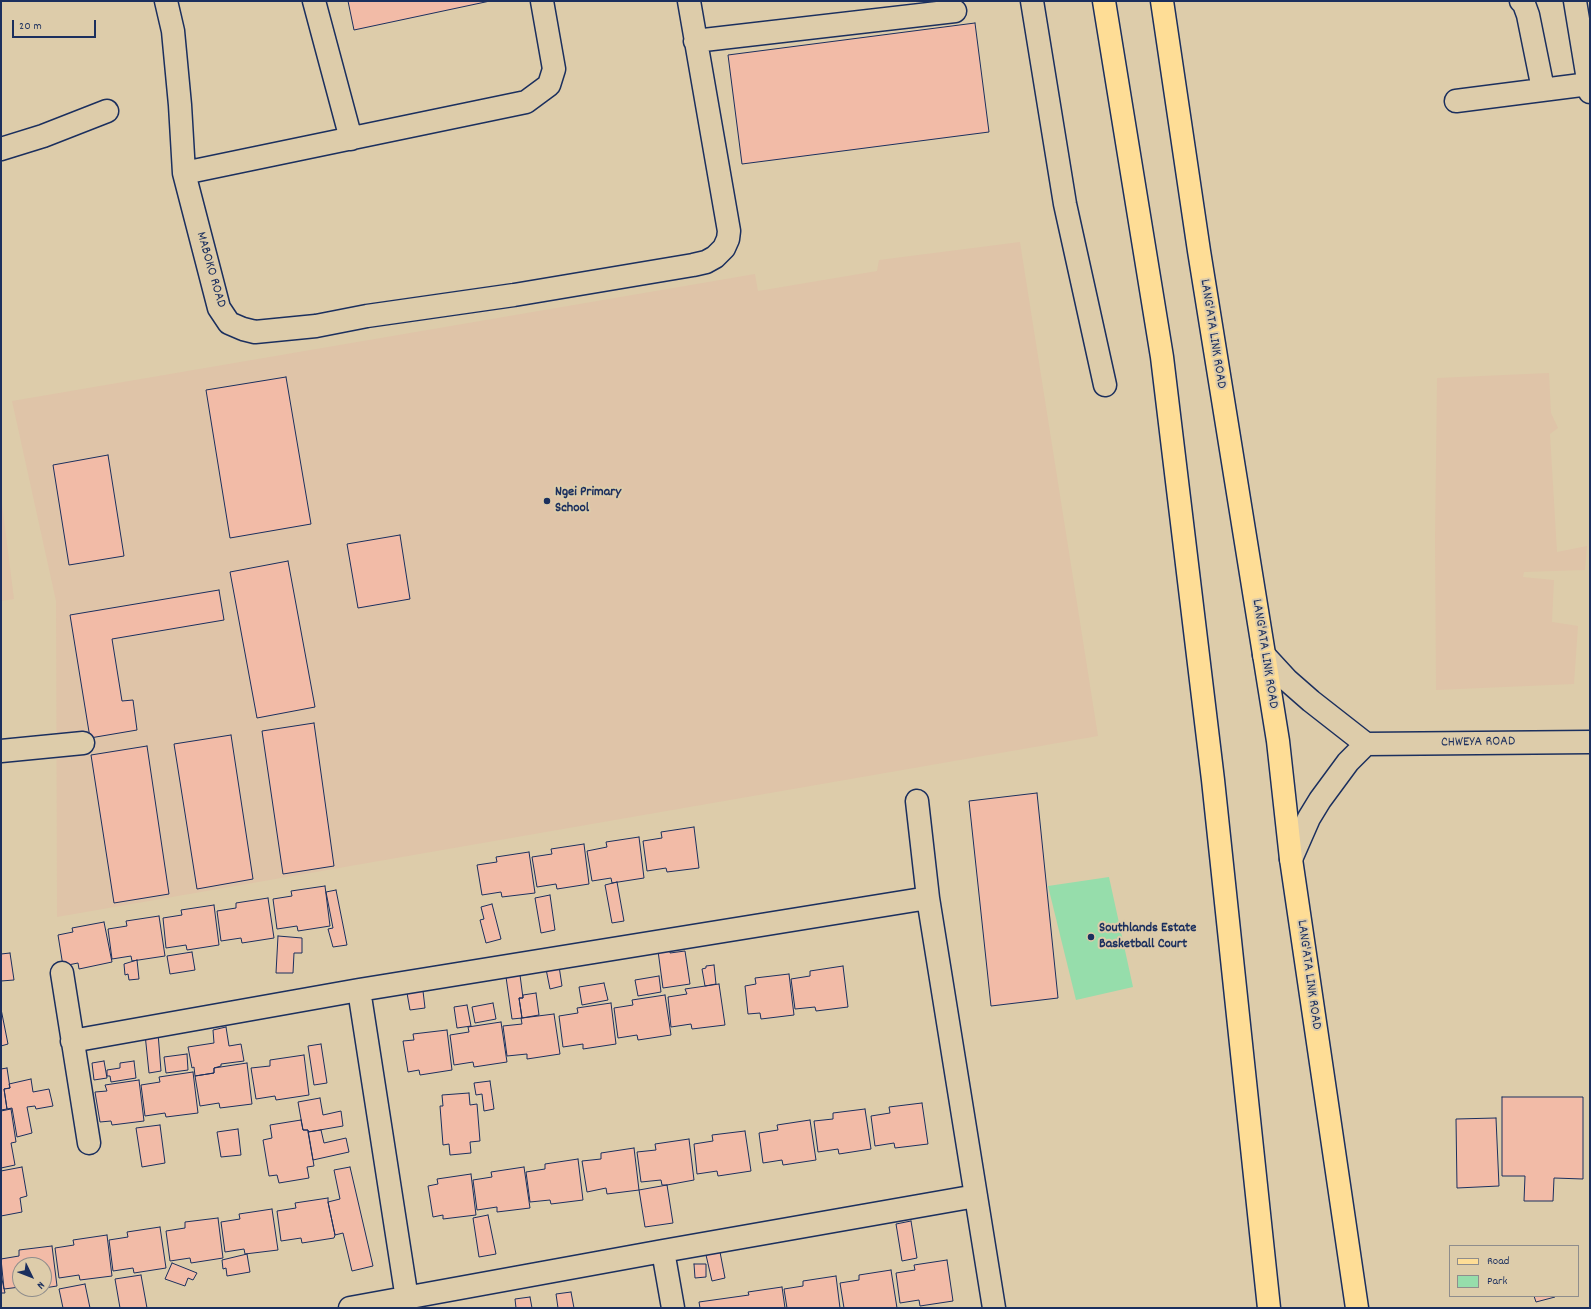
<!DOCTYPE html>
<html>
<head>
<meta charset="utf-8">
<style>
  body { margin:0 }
  #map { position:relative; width:1591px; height:1309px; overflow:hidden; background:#dca; font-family:Dekko,sans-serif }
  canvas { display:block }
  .frame { position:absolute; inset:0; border:2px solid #1b2f5e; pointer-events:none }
  .legend { position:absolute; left:1449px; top:1245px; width:130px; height:52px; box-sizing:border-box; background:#dca; border:1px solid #8f8d8c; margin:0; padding:5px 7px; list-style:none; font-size:12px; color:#1b2f5e }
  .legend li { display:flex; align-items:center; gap:8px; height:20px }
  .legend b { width:20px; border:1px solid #8f8d8c }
  .north { position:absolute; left:12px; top:1257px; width:40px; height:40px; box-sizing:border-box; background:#dca; border:1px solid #8f8d8c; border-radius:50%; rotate:133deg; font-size:11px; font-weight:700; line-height:16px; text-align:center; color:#1b2f5e }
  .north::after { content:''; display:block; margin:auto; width:14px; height:18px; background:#1b2f5e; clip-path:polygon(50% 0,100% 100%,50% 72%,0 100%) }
  .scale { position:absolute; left:12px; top:20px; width:84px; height:18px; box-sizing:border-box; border:2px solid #1b2f5e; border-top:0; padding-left:5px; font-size:12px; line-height:14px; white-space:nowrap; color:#1b2f5e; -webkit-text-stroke:3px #dca; paint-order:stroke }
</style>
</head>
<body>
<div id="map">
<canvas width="1591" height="1309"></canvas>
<div class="frame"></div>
<ul class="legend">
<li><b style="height:5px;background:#fedd96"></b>Road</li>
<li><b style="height:11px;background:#96ddab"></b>Park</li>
</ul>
<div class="north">N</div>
<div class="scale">20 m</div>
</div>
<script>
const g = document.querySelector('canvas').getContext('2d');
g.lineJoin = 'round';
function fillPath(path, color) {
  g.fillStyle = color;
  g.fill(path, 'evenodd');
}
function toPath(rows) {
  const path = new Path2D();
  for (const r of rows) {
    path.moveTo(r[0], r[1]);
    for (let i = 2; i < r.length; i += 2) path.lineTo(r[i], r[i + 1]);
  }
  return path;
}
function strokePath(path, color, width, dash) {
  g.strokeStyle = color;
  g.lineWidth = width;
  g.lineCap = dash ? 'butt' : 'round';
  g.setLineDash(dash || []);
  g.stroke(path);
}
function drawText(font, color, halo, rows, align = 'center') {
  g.font = font + ' Dekko,sans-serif';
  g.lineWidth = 4;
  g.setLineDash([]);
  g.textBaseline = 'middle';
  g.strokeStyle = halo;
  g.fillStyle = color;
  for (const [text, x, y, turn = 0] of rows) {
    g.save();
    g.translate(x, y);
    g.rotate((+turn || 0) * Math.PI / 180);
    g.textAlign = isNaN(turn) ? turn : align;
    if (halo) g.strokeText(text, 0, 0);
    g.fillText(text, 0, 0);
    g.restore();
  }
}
const built = toPath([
  [1020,242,1098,736,57,917,56,601,12,401,755,274,758,291,877,271,879,260],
  [1549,373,1551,413,1558,428,1550,434,1557,552,1587,546,1585,570,1524,572,1523,577,1554,580,1552,622,1578,626,1574,684,1436,690,1435,539,1437,378],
  [1,496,14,599,1,601]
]);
const green = toPath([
  [1109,877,1133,987,1076,1000,1048,886]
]);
const building = toPath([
  [348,1,490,1,354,30,348,1],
  [975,23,989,132,742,164,728,55,975,23],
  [286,377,311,524,230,538,206,390,286,377],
  [108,455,124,556,69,565,53,465,108,455],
  [400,535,410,599,358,608,347,544,400,535],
  [288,561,315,707,257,718,230,572,288,561],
  [219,590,224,620,112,639,122,701,133,700,137,730,90,738,70,615,219,590],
  [314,723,334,866,283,874,262,731,314,723],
  [231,735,253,879,197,889,174,744,231,735],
  [147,746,169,894,114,903,91,755,147,746],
  [1037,793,1058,998,991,1006,969,801,1037,793],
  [694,827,699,868,667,872,666,868,647,871,643,841,662,838,661,832,694,827],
  [639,837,644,878,612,883,611,878,592,881,587,851,607,847,606,842,639,837],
  [584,844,589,884,557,889,556,884,537,887,532,857,552,854,551,849,584,844],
  [529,852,535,893,502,897,501,892,482,895,477,865,497,862,496,857,529,852],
  [617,882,624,921,612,923,605,885,617,882],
  [325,886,330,926,298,931,297,926,277,929,273,899,292,896,291,891,325,886],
  [336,890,347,945,333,947,328,929,333,928,326,892,336,890],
  [550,895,555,930,541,933,535,898,550,895],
  [268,898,274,938,242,943,241,938,221,941,217,911,236,908,236,903,268,898],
  [492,904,501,939,486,943,480,920,484,919,481,907,492,904],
  [214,905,219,945,187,950,186,945,166,948,163,918,182,915,181,910,214,905],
  [159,916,165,956,132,961,131,956,112,959,108,929,127,926,126,921,159,916],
  [104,922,112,962,79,969,78,963,63,966,58,935,73,932,72,928,104,922],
  [278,936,302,938,302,953,294,953,293,973,276,973,278,936],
  [670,949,670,953,685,951,690,984,663,988,658,951,670,949],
  [192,952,195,970,170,974,167,956,192,952],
  [10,953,14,980,1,981,1,954,10,953],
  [137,960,139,979,129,980,128,974,125,975,124,964,137,960],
  [714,965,716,984,705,986,702,969,706,968,706,966,714,965],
  [559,966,562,986,550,989,546,969,559,966],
  [843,966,848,1007,816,1011,815,1007,795,1009,791,979,810,976,810,971,843,966],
  [789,974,794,1015,761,1019,760,1013,748,1014,745,986,756,984,755,978,789,974],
  [520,975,523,998,519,998,522,1018,512,1019,506,977,520,975],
  [659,976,661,992,638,996,635,980,659,976],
  [604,983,608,1000,582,1005,579,987,604,983],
  [719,984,725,1025,692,1029,691,1024,671,1027,668,997,687,994,685,989,719,984],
  [423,991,425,1008,410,1010,407,993,423,991],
  [536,993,539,1015,522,1018,519,998,523,998,523,995,536,993],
  [665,995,671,1035,638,1040,637,1035,618,1038,614,1008,633,1005,632,1000,665,995],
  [493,1003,496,1019,475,1023,472,1007,493,1003],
  [611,1003,616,1044,583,1049,583,1044,563,1047,559,1016,578,1013,577,1008,611,1003],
  [467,1005,471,1026,457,1028,454,1007,467,1005],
  [1,1009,8,1044,1,1046,1,1009],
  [554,1014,560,1054,527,1059,527,1054,507,1056,503,1026,522,1024,521,1018,522,1018,554,1014],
  [501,1022,507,1062,474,1067,473,1062,454,1065,450,1035,469,1032,468,1027,501,1022],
  [226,1027,229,1046,241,1044,244,1061,221,1064,221,1066,214,1068,214,1073,195,1076,194,1067,192,1068,188,1047,214,1043,213,1030,226,1027],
  [447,1030,452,1070,420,1075,419,1070,408,1072,403,1041,414,1040,413,1034,447,1030],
  [158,1033,161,1071,149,1073,145,1034,158,1033],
  [321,1044,327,1083,314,1085,308,1046,321,1044],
  [187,1054,188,1070,166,1073,164,1057,187,1054],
  [304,1055,309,1095,276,1100,275,1096,256,1099,251,1068,270,1066,270,1060,304,1055],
  [104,1061,107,1078,94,1080,92,1063,104,1061],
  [134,1061,136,1078,111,1082,110,1076,107,1076,107,1070,120,1068,120,1063,134,1061],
  [247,1063,252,1104,220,1108,219,1103,200,1106,195,1076,214,1073,214,1068,247,1063],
  [7,1068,10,1088,4,1089,7,1109,1,1110,1,1069,7,1068],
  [193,1072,198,1113,166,1117,165,1113,145,1116,141,1085,160,1082,159,1077,193,1072],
  [31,1079,33,1092,49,1089,53,1106,36,1109,35,1106,27,1107,32,1133,17,1137,12,1108,7,1109,4,1089,10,1088,9,1084,31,1079],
  [139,1080,144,1121,112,1125,111,1121,100,1122,95,1092,107,1091,105,1085,139,1080],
  [490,1081,494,1109,484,1111,482,1094,476,1095,474,1083,490,1081],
  [469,1093,470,1105,477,1104,480,1141,470,1142,471,1153,450,1155,449,1144,443,1145,440,1106,443,1106,442,1095,469,1093],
  [1502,1097,1583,1097,1583,1179,1554,1178,1553,1201,1524,1201,1525,1176,1502,1176,1502,1097],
  [320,1098,323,1115,341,1111,343,1126,308,1132,308,1130,303,1130,298,1102,320,1098],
  [922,1103,928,1144,895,1148,894,1143,875,1146,871,1116,890,1113,889,1107,922,1103],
  [11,1109,16,1142,11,1143,15,1165,1,1168,1,1111,11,1109],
  [865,1109,871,1149,839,1154,838,1149,818,1152,814,1121,833,1119,833,1113,865,1109],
  [1496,1118,1499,1186,1457,1188,1456,1119,1496,1118],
  [301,1120,303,1130,308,1130,314,1166,307,1167,309,1178,279,1183,277,1175,269,1176,263,1140,272,1138,270,1125,301,1120],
  [810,1120,816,1160,783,1165,782,1160,763,1163,759,1133,778,1130,777,1125,810,1120],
  [160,1125,165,1163,142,1167,136,1128,160,1125],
  [238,1129,241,1155,221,1157,217,1132,238,1129],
  [321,1130,324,1143,346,1138,349,1152,313,1160,308,1132,321,1130],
  [745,1131,751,1171,718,1176,717,1171,697,1174,694,1144,713,1141,712,1135,745,1131],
  [689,1139,694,1180,667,1185,662,1185,661,1180,641,1182,637,1152,656,1150,655,1144,689,1139],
  [634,1148,639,1190,607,1194,606,1188,587,1192,582,1161,601,1159,601,1153,634,1148],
  [578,1159,583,1200,551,1204,550,1200,530,1202,526,1172,545,1169,545,1164,578,1159],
  [22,1167,27,1196,20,1198,22,1212,1,1216,1,1171,22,1167],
  [350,1167,373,1266,352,1271,343,1233,335,1235,328,1202,340,1199,334,1170,350,1167],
  [524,1167,530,1208,497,1212,497,1207,477,1210,473,1180,492,1177,491,1172,524,1167],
  [471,1174,476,1215,443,1219,443,1215,433,1217,428,1186,438,1184,437,1179,471,1174],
  [667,1185,673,1223,645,1227,639,1190,667,1185],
  [328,1198,328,1202,335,1235,334,1238,302,1243,301,1238,281,1241,277,1211,296,1208,295,1203,328,1198],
  [272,1209,278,1250,245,1254,244,1249,225,1252,221,1222,240,1219,239,1214,272,1209],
  [488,1215,496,1254,479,1257,473,1218,488,1215],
  [218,1218,223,1258,191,1263,190,1258,170,1261,166,1231,185,1228,185,1222,218,1218],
  [911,1221,917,1258,902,1261,896,1224,911,1221],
  [160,1227,166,1268,134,1273,133,1268,113,1271,109,1240,128,1237,127,1232,160,1227],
  [107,1235,112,1276,80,1280,79,1275,59,1278,55,1248,74,1245,73,1240,107,1235],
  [52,1246,57,1286,44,1288,44,1265,20,1265,20,1287,4,1289,1,1259,19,1256,19,1250,52,1246],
  [720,1252,725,1278,712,1281,706,1255,720,1252],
  [247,1254,250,1272,227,1276,226,1268,223,1269,222,1260,247,1254],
  [947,1260,953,1301,920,1306,919,1300,900,1303,896,1273,915,1270,914,1265,947,1260],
  [172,1263,197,1273,193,1280,188,1278,185,1286,165,1279,172,1263],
  [694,1264,706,1264,706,1277,695,1278,694,1264],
  [891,1270,897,1308,844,1308,840,1283,859,1280,859,1275,891,1270],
  [1,1275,5,1293,1,1293,1,1275],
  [141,1275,147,1308,120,1308,115,1279,141,1275],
  [836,1276,840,1308,787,1308,784,1289,803,1286,803,1281,836,1276],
  [85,1284,90,1308,63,1308,59,1289,85,1284],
  [782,1287,785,1308,700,1308,699,1302,749,1295,748,1292,782,1287],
  [571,1292,574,1308,558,1308,556,1294,571,1292],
  [1534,1296,1554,1296,1555,1297,1536,1302,1534,1296],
  [530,1297,532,1308,516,1308,515,1299,530,1297]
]);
const minor = toPath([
  [166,1,173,31,180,105,184,173,219,308,229,323,243,329,255,332,316,326,367,316,514,295,693,265,706,262,715,257,724,248,728,239,729,231,689,1],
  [314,1,351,139],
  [1032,1,1065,204,1105,385],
  [1521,1,1524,4,1528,15,1543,89],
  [1575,1,1590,92],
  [695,41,955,11],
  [1456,101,1589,84],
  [1,149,43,136,107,111],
  [184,173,526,102,549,85,554,69,542,1],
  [1264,655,1287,680,1311,701,1366,744],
  [1366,744,1590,742],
  [1,751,83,743],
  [917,801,928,898,994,1308],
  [1291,859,1309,818,1320,800,1348,762,1366,744],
  [62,973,89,1143],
  [359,990,407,1299],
  [72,1041,359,990,928,898],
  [663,1251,673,1308],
  [350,1308,663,1251,976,1196]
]);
const major = toPath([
  [1104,1,1162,357,1213,780,1269,1308],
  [1162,1,1199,251,1278,741,1291,859,1357,1308]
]);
const markers = [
  [547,501,4,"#1b2f5e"],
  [1091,937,4,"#1b2f5e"]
];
const streetNames = [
  ["MABOKO ROAD",210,270,74],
  ["LANG'ATA LINK ROAD",1212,334,81],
  ["LANG'ATA LINK ROAD",1264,654,81],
  ["CHWEYA ROAD",1478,743,-1],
  ["LANG'ATA LINK ROAD",1308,975,82]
];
const poiNames = [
  ["Ngei Primary",555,493],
  ["School",555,509],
  ["Southlands Estate",1099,929],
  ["Basketball Court",1099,945]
];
fillPath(built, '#dfc4a8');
fillPath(green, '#96ddab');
fillPath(building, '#f2bba7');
strokePath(building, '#1b2f5e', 1);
strokePath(minor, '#1b2f5e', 25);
strokePath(major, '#1b2f5e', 25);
strokePath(minor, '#dca', 22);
strokePath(major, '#fedd96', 22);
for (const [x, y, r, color] of markers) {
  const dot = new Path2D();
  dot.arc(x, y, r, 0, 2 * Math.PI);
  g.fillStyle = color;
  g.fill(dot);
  strokePath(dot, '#dca', 1.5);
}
drawText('14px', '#1b2f5e', '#dca', streetNames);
drawText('bold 14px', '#1b2f5e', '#dca', poiNames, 'left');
</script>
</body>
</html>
